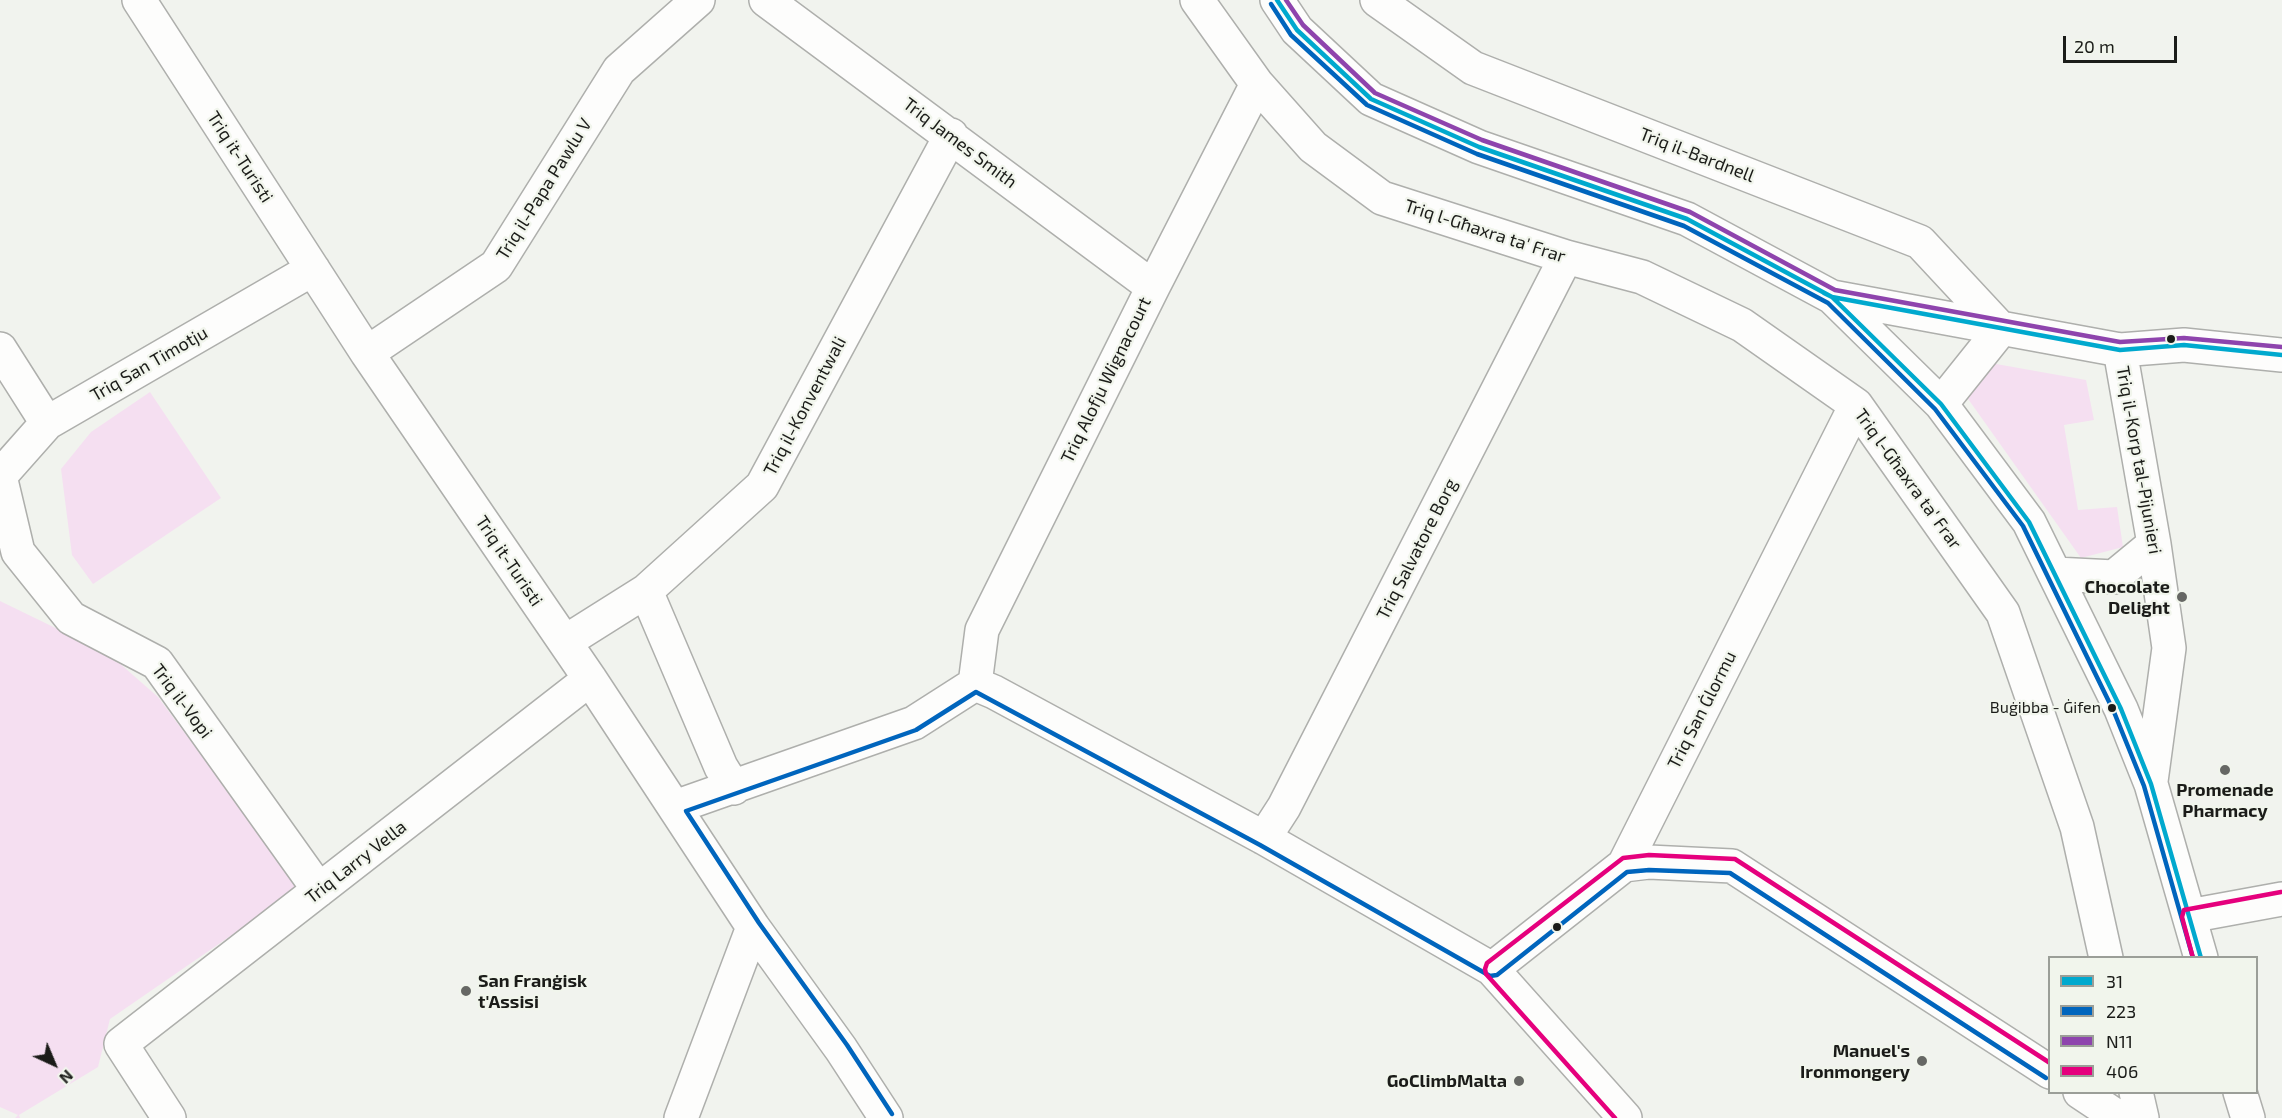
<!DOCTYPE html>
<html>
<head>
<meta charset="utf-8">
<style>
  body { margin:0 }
  #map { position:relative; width:2282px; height:1118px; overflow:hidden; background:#f1f3ee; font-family:"Exo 2",sans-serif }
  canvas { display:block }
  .legend { position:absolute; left:2048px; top:956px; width:210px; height:138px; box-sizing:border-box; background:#f1f5ec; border:2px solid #9b9e98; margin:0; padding:8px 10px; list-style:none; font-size:18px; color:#1b1c19 }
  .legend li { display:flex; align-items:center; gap:12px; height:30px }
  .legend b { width:30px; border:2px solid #9b9e98 }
  .north { position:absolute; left:24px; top:1034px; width:60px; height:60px; -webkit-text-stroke:4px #f1f5ec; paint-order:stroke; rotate:136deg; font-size:16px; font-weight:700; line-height:24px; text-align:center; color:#1b1c19 }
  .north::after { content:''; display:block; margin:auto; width:21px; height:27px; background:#1b1c19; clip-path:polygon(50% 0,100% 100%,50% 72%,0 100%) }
  .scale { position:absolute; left:2063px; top:36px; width:114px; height:27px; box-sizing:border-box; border:3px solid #1b1c19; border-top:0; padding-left:8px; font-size:18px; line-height:21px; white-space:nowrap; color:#1b1c19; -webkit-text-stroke:4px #f1f5ec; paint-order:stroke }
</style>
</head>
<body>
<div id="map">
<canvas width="2282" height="1118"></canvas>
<ul class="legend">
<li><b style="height:8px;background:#00a9ce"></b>31</li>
<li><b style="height:8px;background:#0065bd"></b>223</li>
<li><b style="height:8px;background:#8e44ad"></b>N11</li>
<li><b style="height:8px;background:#e5007d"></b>406</li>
</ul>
<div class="north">N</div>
<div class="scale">20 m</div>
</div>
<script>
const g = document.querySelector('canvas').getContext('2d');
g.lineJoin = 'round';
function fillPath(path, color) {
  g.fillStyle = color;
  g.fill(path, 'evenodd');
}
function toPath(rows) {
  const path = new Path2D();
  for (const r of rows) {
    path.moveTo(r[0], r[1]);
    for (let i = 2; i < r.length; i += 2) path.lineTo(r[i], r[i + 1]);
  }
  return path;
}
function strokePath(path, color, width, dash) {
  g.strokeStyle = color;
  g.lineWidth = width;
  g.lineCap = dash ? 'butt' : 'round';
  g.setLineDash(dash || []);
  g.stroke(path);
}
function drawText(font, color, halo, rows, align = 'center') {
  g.font = font + ' "Exo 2",sans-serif';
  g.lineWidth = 4.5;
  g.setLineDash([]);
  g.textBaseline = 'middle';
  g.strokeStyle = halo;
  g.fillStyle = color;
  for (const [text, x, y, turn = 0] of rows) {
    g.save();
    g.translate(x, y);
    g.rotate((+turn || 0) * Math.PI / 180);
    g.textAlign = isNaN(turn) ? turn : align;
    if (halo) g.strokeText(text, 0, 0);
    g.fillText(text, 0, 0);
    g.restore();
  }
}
const green = toPath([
  [1985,362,2086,380,2094,420,2064,425,2078,510,2117,507,2123,547,2081,558,1966,396],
  [150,392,221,498,93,584,72,555,61,469,91,432],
  [0,601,109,654,158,697,300,888,110,1019,98,1067,19,1115,20,1118,15,1118,18,1115,0,1107]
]);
const minor = toPath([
  [139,0,367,353,590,679,753,927,841,1049,886,1118],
  [766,0,1153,287],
  [1197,0,1257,84,1313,147,1382,198,1566,257,1642,277,1742,325,1856,405,2003,613,2077,827,2106,958],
  [1277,0,1297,30,1371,99,1479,147,1687,219,1832,297,1941,404,2029,522,2121,709,2151,784,2201,958],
  [1377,0,1473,68,1920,242,2001,329],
  [1832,297,2120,350,2184,345,2282,355],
  [0,349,47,423],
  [2120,350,2154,544,2169,648,2151,781],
  [367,353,496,266,619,70,698,0],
  [1941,404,2001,329],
  [0,476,18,552,71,618,157,663,319,890],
  [0,476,47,423,313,269],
  [2055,574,2114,577,2154,544],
  [646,591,721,767,734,788],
  [565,642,646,591,762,486,951,135],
  [975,684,994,692,1264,838,1492,969,1625,1118],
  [975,684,982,630,1153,287,1257,84],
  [675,807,914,723,975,684],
  [1264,838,1284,807,1566,257],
  [1624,865,1649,862,1732,866,2050,1072],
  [2189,916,2282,899],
  [1492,969,1624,865,1856,405],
  [2080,1092,2119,1118],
  [2136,1092,2142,1118],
  [2240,1092,2248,1118],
  [169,1118,121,1044,590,679],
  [681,1118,753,927]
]);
const bus1 = toPath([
  [1277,0,1297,30,1371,99,1479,147,1687,219,1832,297,1941,404,2029,522,2121,709,2151,784,2201,958],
  [1824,293,1832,297,2120,350,2184,345,2282,355]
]);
const bus2 = toPath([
  [1271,4,1291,35,1367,105,1477,154,1684,226,1828,303,1935,409,2023,526,2114,712,2144,786,2193,958],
  [892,1114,847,1045,759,923,686,811,916,730,976,692,1260,845,1490,976,1497,975,1627,872,1649,870,1730,873,2046,1078]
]);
const bus3 = toPath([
  [1286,0,1303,25,1375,93,1482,140,1690,212,1835,290,2120,342,2184,338,2282,347]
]);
const bus4 = toPath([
  [2193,958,2182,917,2184,910,2281,892],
  [1615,1118,1486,974,1485,969,1487,963,1623,858,1649,855,1735,859,2050,1063]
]);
const markers = [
  [2171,339,5,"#1b1c19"],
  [2182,597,6,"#666764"],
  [2112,708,5,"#1b1c19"],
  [2225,770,6,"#666764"],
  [1557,927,5,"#1b1c19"],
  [466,991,6,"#666764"],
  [1922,1061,6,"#666764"],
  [1519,1081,6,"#666764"]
];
const busNames = [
  ["Buġibba - Ġifen",2101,708]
];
const streetNames = [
  ["Triq James Smith",960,143,37],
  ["Triq il-Bardnell",1697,155,21],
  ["Triq it-Turisti",240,157,57],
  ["Triq il-Papa Pawlu V",544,189,-58],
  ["Triq l-Għaxra ta' Frar",1485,231,18],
  ["Triq San Timotju",149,364,-30],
  ["Triq Alofju Wignacourt",1106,380,-64],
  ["Triq il-Konventwali",805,406,-62],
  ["Triq il-Korp tal-Pijunieri",2139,460,80],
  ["Triq l-Għaxra ta' Frar",1908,479,54],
  ["Triq Salvatore Borg",1417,549,-63],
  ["Triq it-Turisti",509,561,56],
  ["Triq il-Vopi",182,701,53],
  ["Triq San Ġlormu",1702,710,-63],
  ["Triq Larry Vella",356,862,-38]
];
const poiNames = [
  ["Chocolate",2170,587],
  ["Delight",2170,608],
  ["Promenade",2225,790,"center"],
  ["Pharmacy",2225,811,"center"],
  ["San Franġisk",478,981,"left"],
  ["t'Assisi",478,1002,"left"],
  ["Manuel's",1910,1051],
  ["Ironmongery",1910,1072],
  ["GoClimbMalta",1507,1081]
];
fillPath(green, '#f5dff1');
strokePath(minor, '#aeafac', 36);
strokePath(minor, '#fdfdfc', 33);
strokePath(bus1, '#00a9ce', 4.5);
strokePath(bus2, '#0065bd', 4.5);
strokePath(bus3, '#8e44ad', 4.5);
strokePath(bus4, '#e5007d', 4.5);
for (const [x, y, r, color] of markers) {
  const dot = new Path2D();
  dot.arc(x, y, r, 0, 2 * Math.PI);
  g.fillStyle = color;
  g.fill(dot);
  strokePath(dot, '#f1f5ec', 2);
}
drawText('16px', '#1b1c19', '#f1f5ec', busNames, 'right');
drawText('18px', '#1b1c19', '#f1f5ec', streetNames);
drawText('bold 18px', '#1b1c19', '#f1f5ec', poiNames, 'right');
</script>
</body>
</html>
